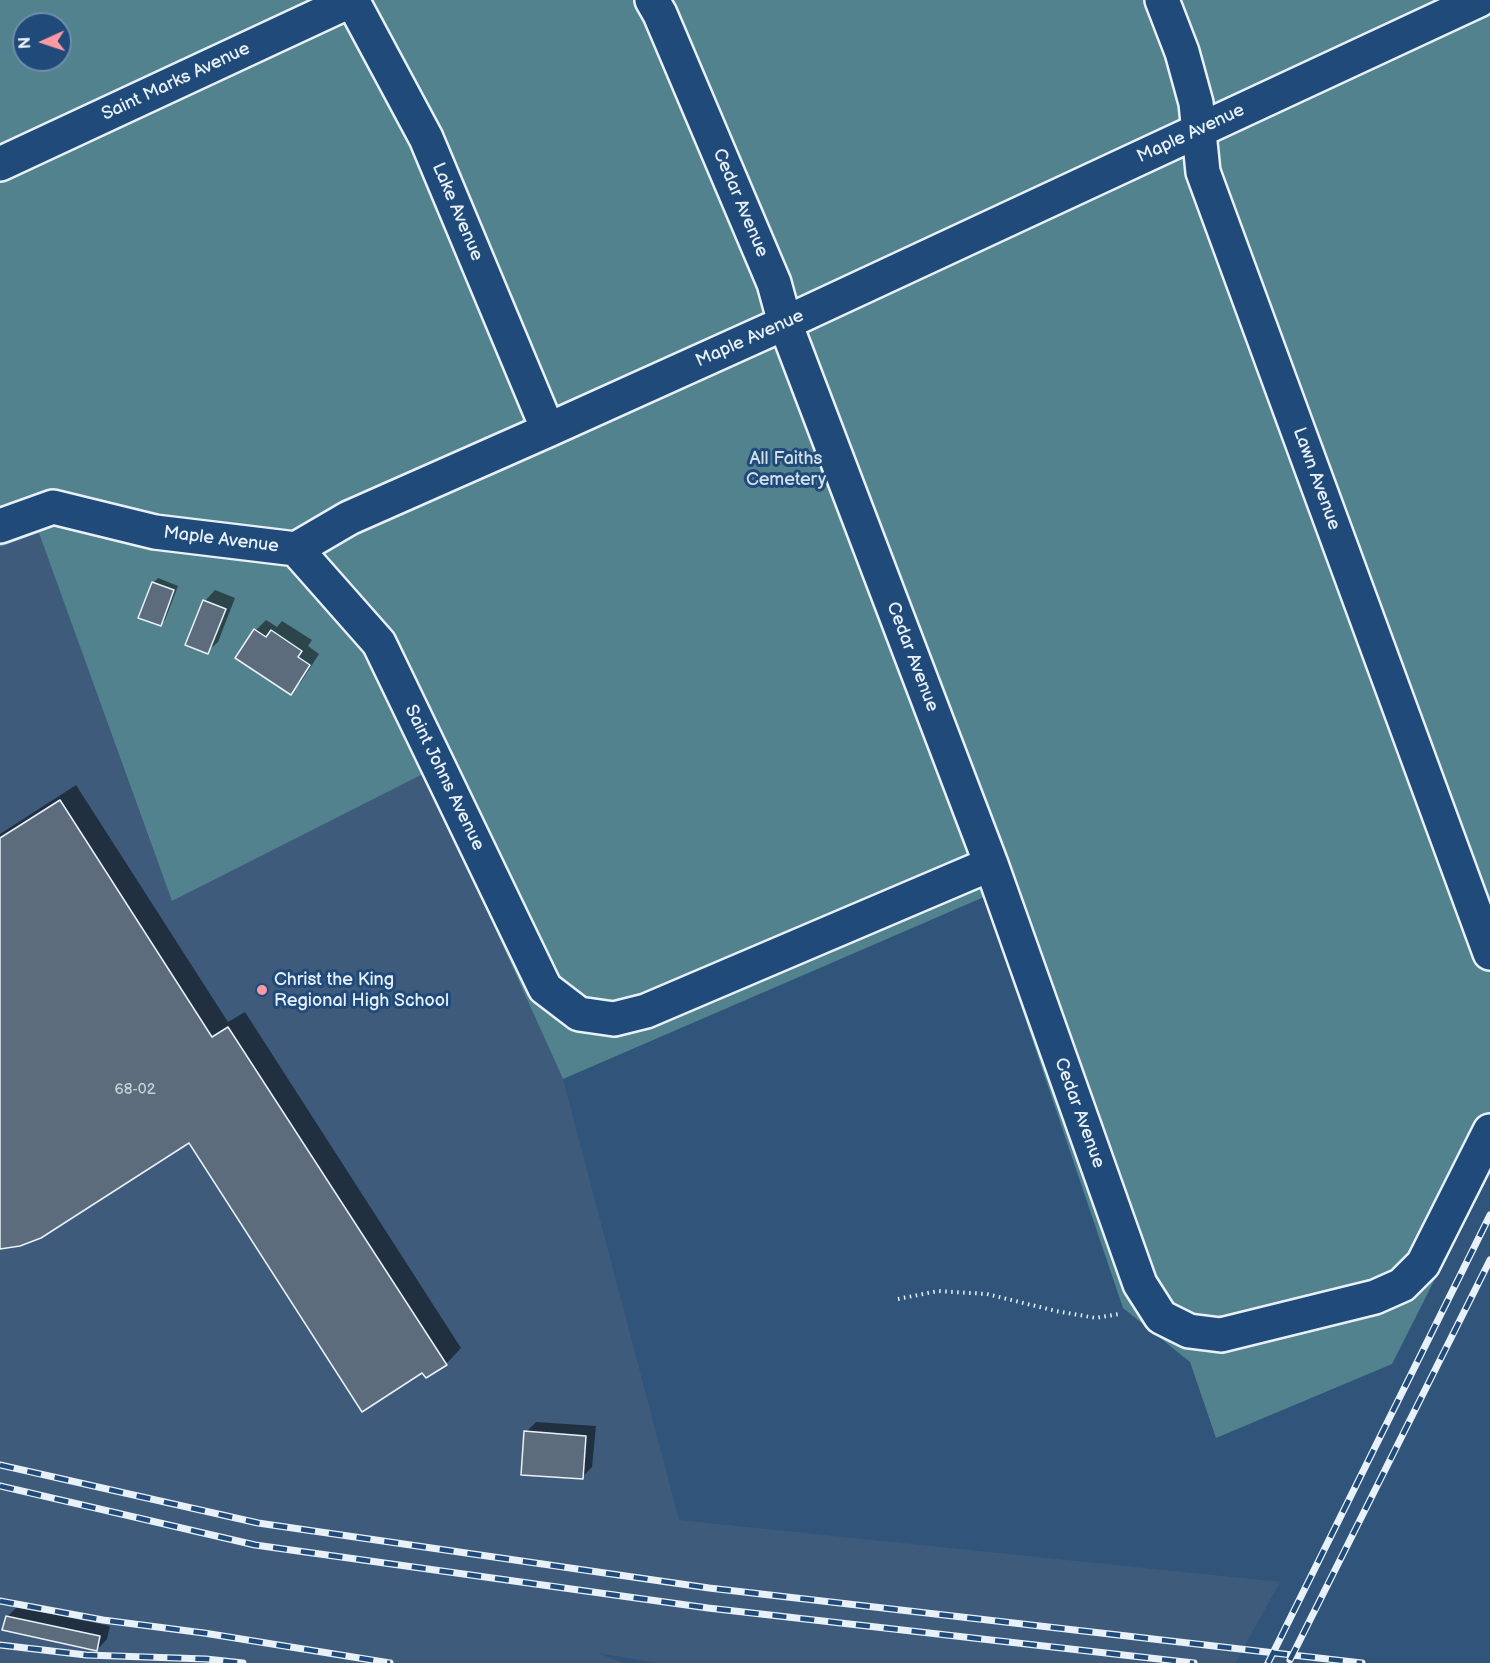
<!DOCTYPE html>
<html>
<head>
<meta charset="utf-8">
<style>
  body { margin:0 }
  #map { position:relative; width:1490px; height:1663px; overflow:hidden; background:#31547b; font-family:"Balsamiq Sans",sans-serif }
  canvas { display:block }
  .north { position:absolute; left:12px; top:12px; width:60px; height:60px; box-sizing:border-box; background:#1f4a7a; border:2px solid #6f8dac; border-radius:50%; rotate:267deg; font-size:16px; font-weight:700; line-height:24px; text-align:center; color:#e8f1f8 }
  .north::after { content:''; display:block; margin:auto; width:21px; height:27px; background:#ff9aa2; clip-path:polygon(50% 0,100% 100%,50% 72%,0 100%) }
</style>
</head>
<body>
<div id="map">
<canvas width="1490" height="1663"></canvas>
<div class="north">N</div>
</div>
<script>
const g = document.querySelector('canvas').getContext('2d');
g.lineJoin = 'round';
function fillPath(path, color) {
  g.fillStyle = color;
  g.fill(path, 'evenodd');
}
function toPath(rows) {
  const path = new Path2D();
  for (const r of rows) {
    path.moveTo(r[0], r[1]);
    for (let i = 2; i < r.length; i += 2) path.lineTo(r[i], r[i + 1]);
  }
  return path;
}
function strokePath(path, color, width, dash) {
  g.strokeStyle = color;
  g.lineWidth = width;
  g.lineCap = dash ? 'butt' : 'round';
  g.setLineDash(dash || []);
  g.stroke(path);
}
function drawText(font, color, halo, rows, align = 'center') {
  g.font = font + ' "Balsamiq Sans",sans-serif';
  g.lineWidth = 6;
  g.setLineDash([]);
  g.textBaseline = 'middle';
  g.strokeStyle = halo;
  g.fillStyle = color;
  for (const [text, x, y, turn = 0] of rows) {
    g.save();
    g.translate(x, y);
    g.rotate((+turn || 0) * Math.PI / 180);
    g.textAlign = isNaN(turn) ? turn : align;
    if (halo) g.strokeText(text, 0, 0);
    g.fillText(text, 0, 0);
    g.restore();
  }
}
const built = toPath([
  [39,532,172,901,425,773,563,1079,679,1520,1280,1582,1235,1663,658,1663,597,1653,624,1663,0,1663,0,547]
]);
const green = toPath([
  [0,0,1490,0,1490,1170,1392,1364,1216,1438,1190,1362,1123,1308,984,897,563,1079,425,773,172,901,39,533,0,547],
  [24,24,60,24,60,60,24,60]
]);
const shadow = toPath([
  [158,578,178,586,165,620,160,625,153,583],
  [215,590,235,598,218,642,207,652,187,644,205,601],
  [266,620,277,627,282,621,312,640,308,646,319,654,301,682,290,693,237,658,256,630],
  [76,785,228,1022,245,1012,461,1348,446,1364,189,1141,0,1247,0,834],
  [536,1422,596,1426,592,1467,582,1477,526,1432],
  [17,1607,110,1626,107,1639,97,1650,7,1617]
]);
const building = toPath([
  [152,582,174,590,161,626,138,618,152,582],
  [203,600,226,609,208,654,185,645,203,600],
  [254,629,266,637,271,630,302,651,298,657,310,665,291,695,235,658,254,629],
  [60,800,212,1037,228,1027,447,1365,426,1378,422,1373,362,1412,189,1143,41,1238,20,1246,0,1249,0,838,60,800],
  [524,1431,586,1436,583,1479,521,1475,524,1431],
  [6,1616,100,1636,97,1651,2,1630,6,1616]
]);
const path = toPath([
  [898,1299,938,1291,987,1294,1056,1311,1096,1318,1119,1314,1120,1312]
]);
const minor = toPath([
  [652,0,660,14,774,283,785,323,991,864,1140,1284,1161,1317,1189,1331,1221,1335,1375,1297,1402,1285,1423,1264,1490,1131],
  [1162,0,1182,52,1196,103,1203,172,1490,953],
  [0,164,352,0,426,138,548,430],
  [0,526,53,507,155,532,296,549,349,518,548,430,785,323,1479,0],
  [296,549,379,643,545,988,579,1014,614,1019,646,1011,991,864]
]);
const rail = toPath([
  [0,1465,258,1523,709,1588,1362,1663],
  [0,1486,255,1545,708,1608,1194,1663],
  [0,1601,103,1620,204,1633,390,1663],
  [0,1645,86,1655,206,1659,243,1663],
  [1290,1660,1490,1260],
  [1268,1663,1490,1215]
]);
const markers = [
  [262,990,6,"#ff9aa2"]
];
const numberNames = [
  ["68-02",135,1090]
];
const streetNames = [
  ["Saint Marks Avenue",176,82,-25],
  ["Maple Avenue",1191,134,-25],
  ["Cedar Avenue",740,203,67],
  ["Lake Avenue",457,212,67],
  ["Maple Avenue",750,339,-24],
  ["Lawn Avenue",1316,479,70],
  ["Maple Avenue",221,540,7],
  ["Cedar Avenue",912,657,69],
  ["Saint Johns Avenue",444,778,64],
  ["Cedar Avenue",1079,1113,70]
];
const parkNames = [
  ["All Faiths",786,459],
  ["Cemetery",786,480]
];
const poiNames = [
  ["Christ the King",274,980],
  ["Regional High School",274,1001]
];
fillPath(built, '#3e5b7b');
fillPath(green, '#51828d');
fillPath(shadow, '#0007');
fillPath(building, '#5c6c7c');
strokePath(building, '#e8f1f8', 1.5);
strokePath(minor, '#e8f1f8', 38);
strokePath(path, '#e8f1f8', 4, [1.5, 4.5]);
strokePath(minor, '#1f4a7a', 33);
strokePath(rail, '#e8f1f8', 7);
strokePath(rail, '#1f4a7a', 4.5, [14]);
for (const [x, y, r, color] of markers) {
  const dot = new Path2D();
  dot.arc(x, y, r, 0, 2 * Math.PI);
  g.fillStyle = color;
  g.fill(dot);
  strokePath(dot, '#1f4a7a', 2);
}
drawText('15px', '#c5d0d9', null, numberNames);
drawText('18px', '#e8f1f8', '#1f4a7a', streetNames);
drawText('18px', '#d1e0e8', '#1f4a7a', parkNames);
drawText('18px', '#e8f1f8', '#1f4a7a', poiNames, 'left');
</script>
</body>
</html>
